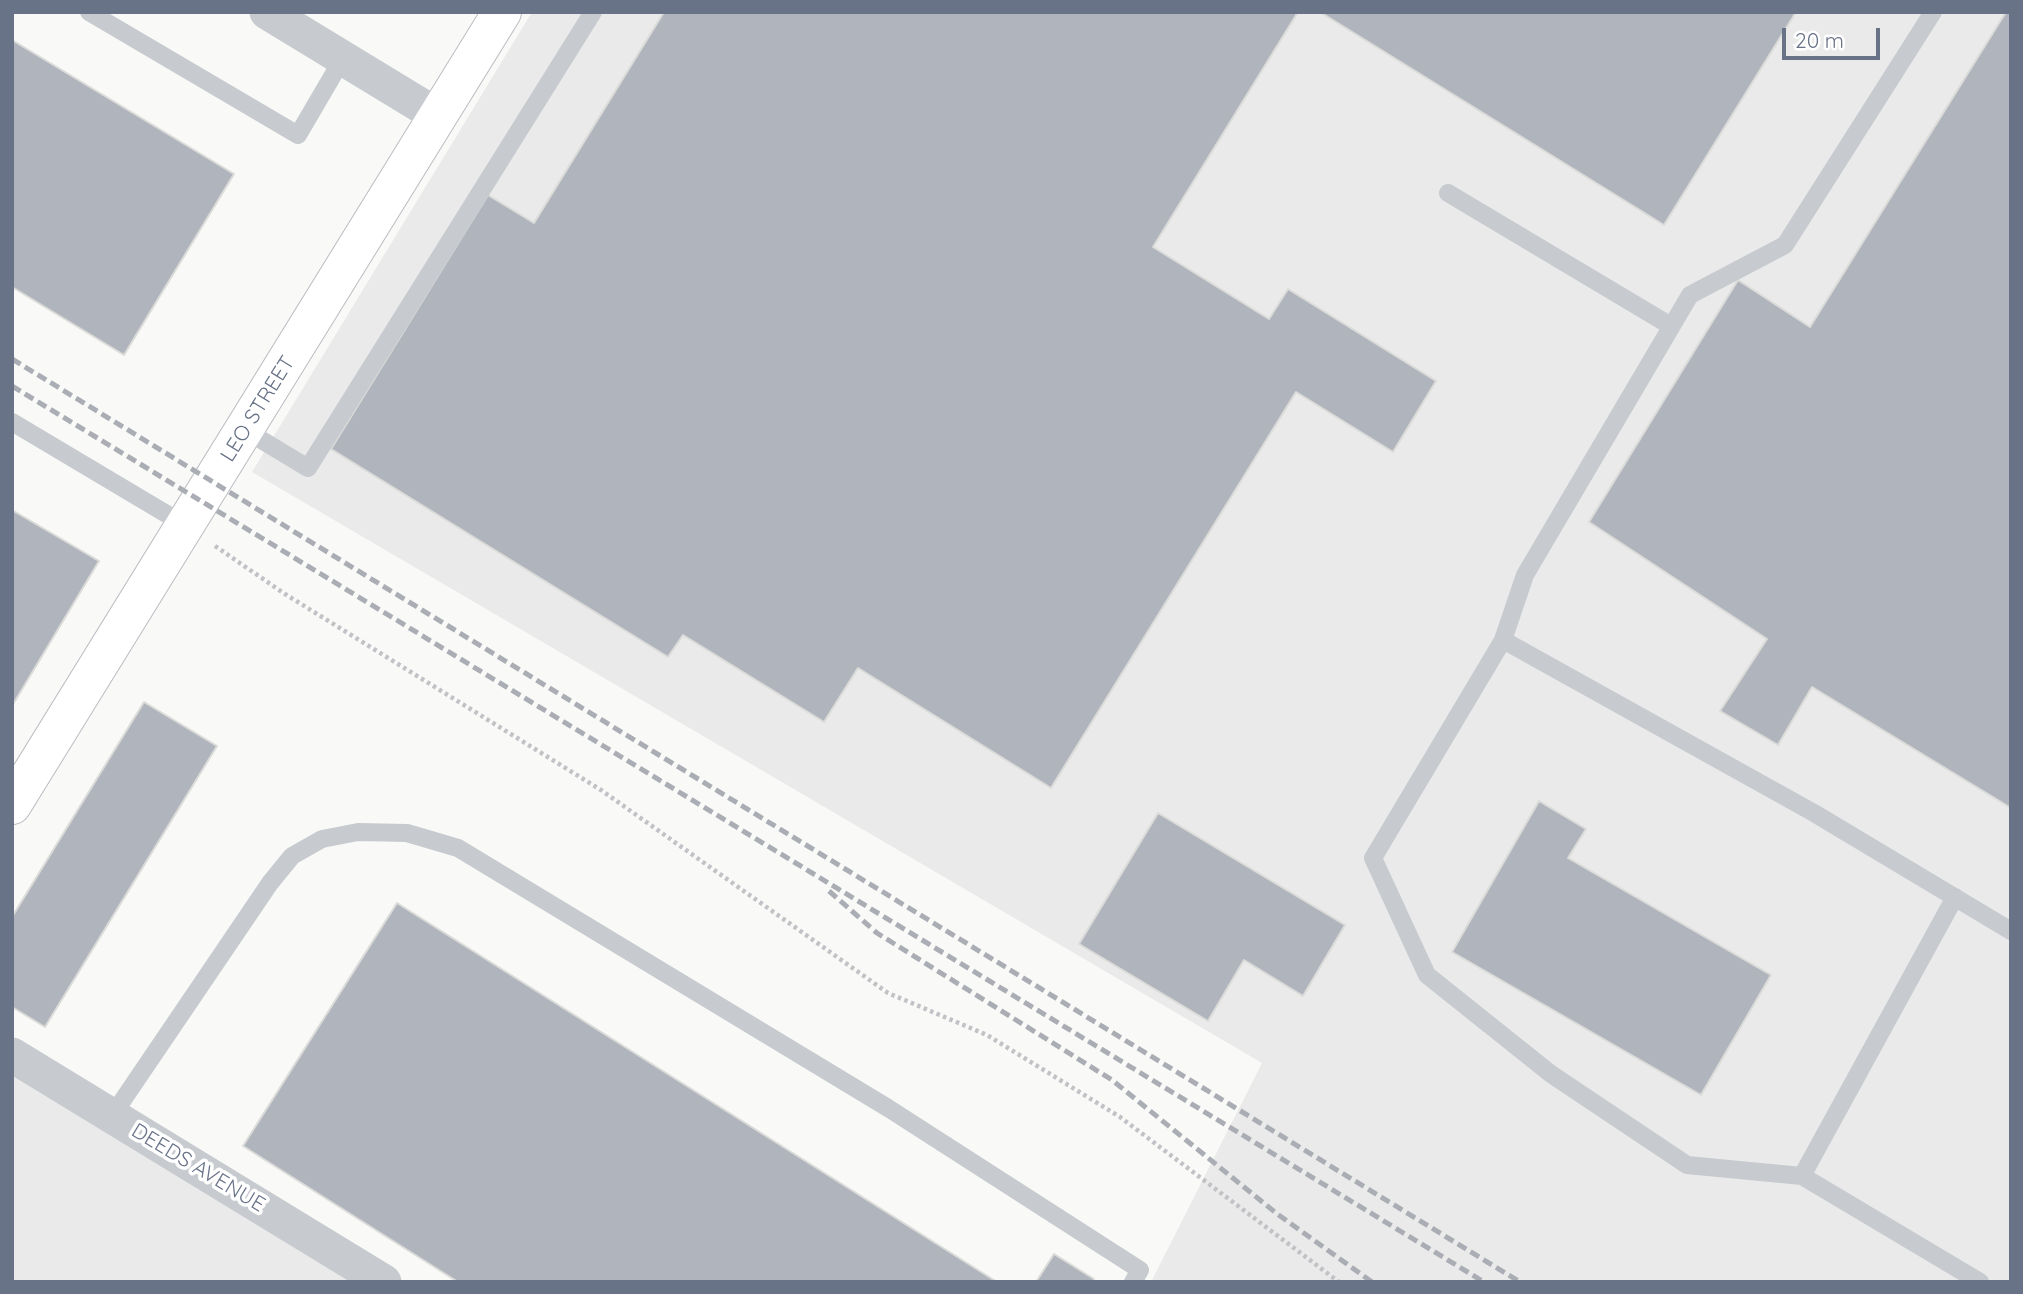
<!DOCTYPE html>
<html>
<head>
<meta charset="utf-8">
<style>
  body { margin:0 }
  #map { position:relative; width:2023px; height:1294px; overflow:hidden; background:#f9f9f7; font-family:Quicksand,sans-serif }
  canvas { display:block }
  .frame { position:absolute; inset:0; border:14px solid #697388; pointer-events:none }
  .scale { position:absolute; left:1782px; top:28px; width:98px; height:32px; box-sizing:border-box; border:4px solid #697388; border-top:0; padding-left:9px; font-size:21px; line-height:24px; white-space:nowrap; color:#697388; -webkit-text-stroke:5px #fff; paint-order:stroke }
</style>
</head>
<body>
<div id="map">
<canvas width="2023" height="1294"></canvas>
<div class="frame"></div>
<div class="scale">20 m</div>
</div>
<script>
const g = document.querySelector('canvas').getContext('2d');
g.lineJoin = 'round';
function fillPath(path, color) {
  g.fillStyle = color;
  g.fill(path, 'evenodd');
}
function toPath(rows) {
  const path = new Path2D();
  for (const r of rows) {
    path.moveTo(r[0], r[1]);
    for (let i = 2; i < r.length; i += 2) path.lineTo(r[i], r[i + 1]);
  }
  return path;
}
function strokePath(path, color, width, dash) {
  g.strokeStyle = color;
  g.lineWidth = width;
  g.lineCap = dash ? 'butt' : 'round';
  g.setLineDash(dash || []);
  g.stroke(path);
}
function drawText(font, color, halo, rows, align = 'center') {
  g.font = font + ' Quicksand,sans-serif';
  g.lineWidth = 7;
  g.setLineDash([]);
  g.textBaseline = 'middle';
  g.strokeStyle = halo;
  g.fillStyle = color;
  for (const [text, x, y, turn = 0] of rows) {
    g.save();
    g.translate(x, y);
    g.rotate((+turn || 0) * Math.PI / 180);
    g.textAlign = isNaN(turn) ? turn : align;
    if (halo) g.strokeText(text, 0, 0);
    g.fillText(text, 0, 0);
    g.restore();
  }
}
const built = toPath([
  [532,12,2011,12,2011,1282,1151,1282,1262,1063,252,472],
  [12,1055,384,1282,12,1282]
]);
const building = toPath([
  [664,12,1298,12,1153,247,1269,319,1288,289,1436,381,1393,452,1296,392,1051,788,858,668,824,722,683,635,668,657,331,449,488,195,534,223,664,12],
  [1320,12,1796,12,1664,225,1320,12],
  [2006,12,2011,12,2011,808,1812,687,1778,745,1720,711,1767,639,1589,522,1738,280,1810,327,2006,12],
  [12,40,234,174,124,355,12,287,12,40],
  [12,510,99,561,12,706,12,510],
  [144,702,217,746,45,1027,12,1007,12,917,144,702],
  [1539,801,1586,829,1568,858,1771,975,1701,1095,1452,952,1539,801],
  [1158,813,1345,925,1303,996,1244,960,1208,1021,1079,944,1158,813],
  [397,903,997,1282,458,1282,243,1146,397,903],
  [1054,1254,1094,1279,1093,1282,1036,1282,1054,1254]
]);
const path = toPath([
  [215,546,285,594,601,790,888,993,987,1035,1120,1117,1339,1282]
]);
const lane = toPath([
  [89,12,298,135,343,58],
  [1933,12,1785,245,1690,295,1525,575,1503,640,1814,813,2011,931],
  [1448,193,1671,326],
  [12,422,185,525],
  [245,430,308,468,593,12],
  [1503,640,1373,858,1427,975,1551,1074,1687,1165,1802,1176],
  [1955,897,1802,1176,1980,1282],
  [112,1116,270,883,292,856,322,839,358,832,407,833,458,848,888,1108,1140,1270,1133,1282]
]);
const street = toPath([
  [267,12,438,116],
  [12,1055,384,1282]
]);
const secondary = toPath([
  [12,805,502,12]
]);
const rail = toPath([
  [12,359,1520,1282],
  [12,386,1484,1282],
  [829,891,877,933,1112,1080,1276,1213,1372,1282]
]);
const streetNames = [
  ["LEO STREET",258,409,-58],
  ["DEEDS AVENUE",198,1168,31]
];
fillPath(built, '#eaeaea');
fillPath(building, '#b0b5bd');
strokePath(building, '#dbdbd9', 2);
strokePath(secondary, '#babcc3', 40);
strokePath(path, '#c1c2c5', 4.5, [3.5, 3.5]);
strokePath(lane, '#c7cace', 18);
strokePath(street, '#c7cace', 35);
strokePath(secondary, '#fff', 38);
strokePath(rail, '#aaadb4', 5, [10, 5]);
drawText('21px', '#697388', '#fff', streetNames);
</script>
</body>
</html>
